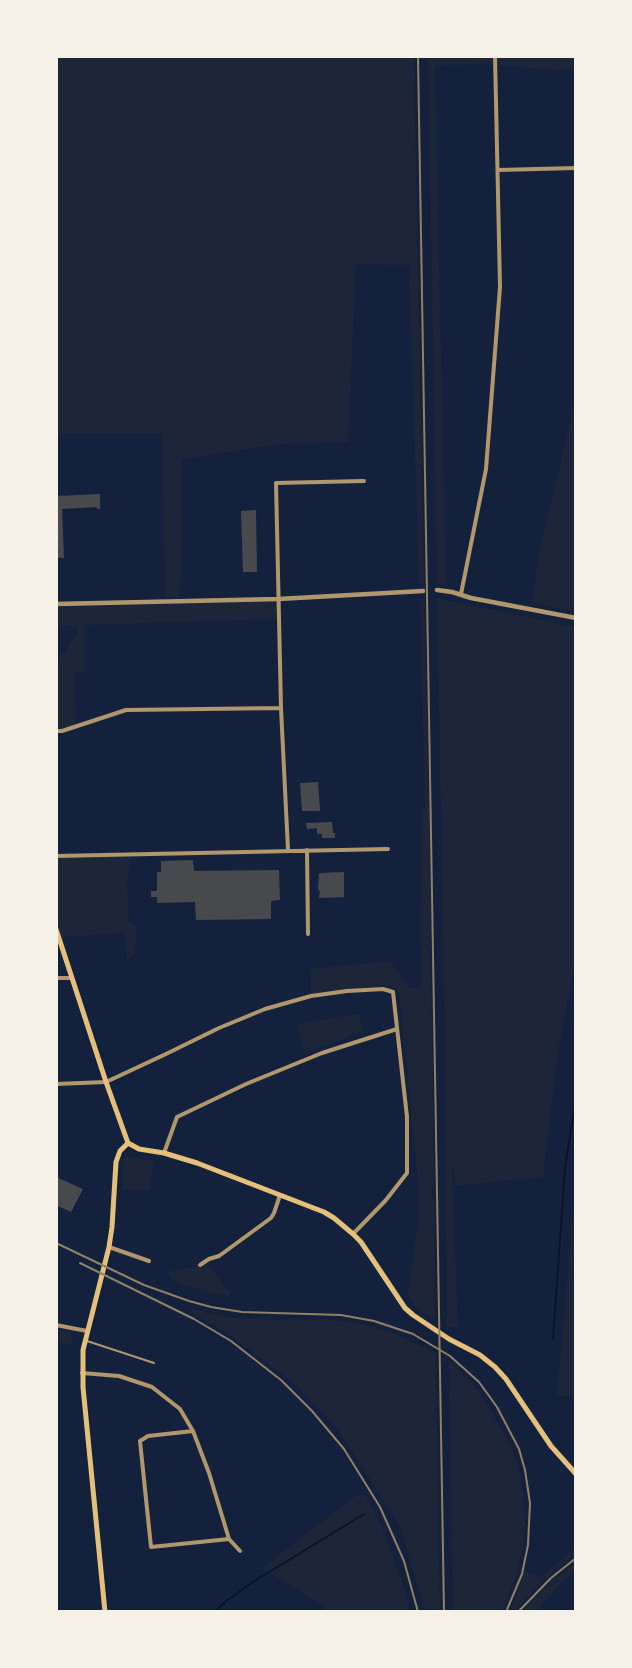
<!DOCTYPE html>
<html>
<head>
<meta charset="utf-8">
<style>
  body { margin:0 }
  #map { position:relative; width:632px; height:1668px; overflow:hidden; background:#14213d; font-family:Commissioner,sans-serif }
  canvas { display:block }
  .frame { position:absolute; inset:0; border:58px solid #f6f1e7; pointer-events:none }
</style>
</head>
<body>
<div id="map">
<canvas width="632" height="1668"></canvas>
<div class="frame"></div>
</div>
<script>
const g = document.querySelector('canvas').getContext('2d');
g.lineJoin = 'round';
function fillPath(path, color) {
  g.fillStyle = color;
  g.fill(path, 'evenodd');
}
function toPath(rows) {
  const path = new Path2D();
  for (const r of rows) {
    path.moveTo(r[0], r[1]);
    for (let i = 2; i < r.length; i += 2) path.lineTo(r[i], r[i + 1]);
  }
  return path;
}
function strokePath(path, color, width, dash) {
  g.strokeStyle = color;
  g.lineWidth = width;
  g.lineCap = dash ? 'butt' : 'round';
  g.setLineDash(dash || []);
  g.stroke(path);
}
const green = toPath([
  [56,56,414,56,424,585,419,584,409,265,356,264,348,442,281,444,182,459,181,572,179,598,165,598,162,434,56,434],
  [428,56,494,56,494,63,435,66,446,585,437,584],
  [576,56,576,69,554,70,497,65,496,57],
  [576,397,576,612,532,602,539,553],
  [437,598,576,627,576,956,557,1057,543,1177,456,1186,454,1165,452,1171,458,1327,447,1327,445,1038],
  [420,599,424,599,429,809,434,1186,431,1191,432,1196,434,1202,435,1316,432,1318,418,1310,408,1295,419,1214,419,1189,399,992,389,985,311,995,311,969,390,961,409,988,421,987,420,922,422,809,425,809],
  [277,600,277,619,84,625,85,672,75,673,76,725,56,730,56,661,59,661,59,655,67,653,68,645,77,634,77,626,56,626,56,606],
  [132,856,127,878,129,923,137,926,135,953,127,961,125,933,61,937,56,922,56,858],
  [359,1014,363,1031,305,1053,296,1024],
  [124,1156,154,1161,150,1191,122,1189],
  [576,1185,576,1397,557,1395],
  [207,1264,229,1291,229,1296,216,1293,211,1293,175,1282,170,1278,167,1272,205,1265],
  [192,1309,233,1318,276,1320,323,1319,360,1323,391,1332,425,1348,436,1356,440,1612,430,1612,430,1609,424,1607,399,1524,338,1430,300,1388,239,1341,191,1312],
  [56,1329,71,1332,73,1346,56,1341],
  [449,1360,480,1392,499,1425,511,1446,517,1463,522,1482,525,1524,523,1546,518,1570,506,1602,501,1612,453,1612],
  [358,1494,366,1496,384,1532,405,1592,409,1612,325,1612,324,1606,262,1568],
  [576,1547,576,1553,543,1581,515,1610,511,1608,525,1571,540,1577],
  [576,1562,576,1570,557,1587,536,1612,522,1612,544,1589]
]);
const stream = toPath([
  [553,1339,565,1168,576,1097],
  [215,1612,226,1601,253,1582,364,1514]
]);
const building = toPath([
  [100,494,100,509,97,509,97,507,62,509,64,558,56,558,56,496],
  [256,510,257,572,243,572,241,511],
  [318,782,320,811,302,811,300,783],
  [332,822,333,833,335,833,335,838,322,838,322,834,317,834,317,828,307,829,306,823],
  [193,860,194,871,279,870,280,900,271,901,271,919,196,920,195,902,157,903,157,897,151,897,151,891,157,891,157,872,161,872,161,861],
  [344,872,344,897,319,898,320,890,318,891,319,873],
  [56,1177,83,1189,71,1212,56,1205]
]);
const service = toPath([
  [87,1341,154,1363]
]);
const minor = toPath([
  [498,170,576,168],
  [461,594,486,469,500,287,495,56],
  [56,731,62,731,126,710,281,708],
  [288,850,281,708,276,483,364,481],
  [307,850,308,934],
  [56,856,388,849],
  [56,978,72,978],
  [56,1084,106,1082,166,1054,219,1028,265,1009,311,996,347,991,383,989,393,992,407,1117,407,1173,386,1200,353,1234],
  [164,1153,177,1117,246,1084,322,1053,397,1029],
  [109,1247,149,1261],
  [200,1265,209,1259,219,1256,271,1218,274,1213,280,1195],
  [56,1325,87,1331],
  [82,1373,119,1376,152,1387,180,1409,193,1431,209,1473,229,1539,240,1551],
  [193,1431,148,1436,140,1441,151,1547,229,1539]
]);
const tertiary = toPath([
  [437,590,452,592,471,598,576,618],
  [56,604,278,599,423,591]
]);
const secondary = toPath([
  [56,929,106,1082,128,1143,139,1149,164,1153,197,1163,324,1212,334,1218,353,1234,361,1242,405,1308,413,1315,449,1339,480,1355,495,1367,506,1379,551,1446,576,1474],
  [105,1612,83,1387,83,1350,109,1247,112,1227,116,1162,120,1151,128,1143]
]);
const rail = toPath([
  [418,56,444,1612],
  [56,1243,144,1285,189,1301,211,1307,242,1312,341,1315,374,1321,413,1334,450,1356,479,1382,497,1407,519,1449,525,1470,530,1503,528,1545,522,1574,506,1612],
  [80,1263,194,1319,231,1341,281,1380,312,1411,344,1449,380,1507,404,1561,418,1612],
  [518,1612,551,1578,576,1558]
]);
fillPath(green, '#1d2539');
strokePath(stream, '#0b132b', 2);
fillPath(building, '#48494c');
strokePath(service, '#b1986c', 2);
strokePath(minor, '#b1986c', 4);
strokePath(tertiary, '#b1986c', 4.5);
strokePath(secondary, '#e5c07b', 5);
strokePath(rail, '#918062', 2);
</script>
</body>
</html>
